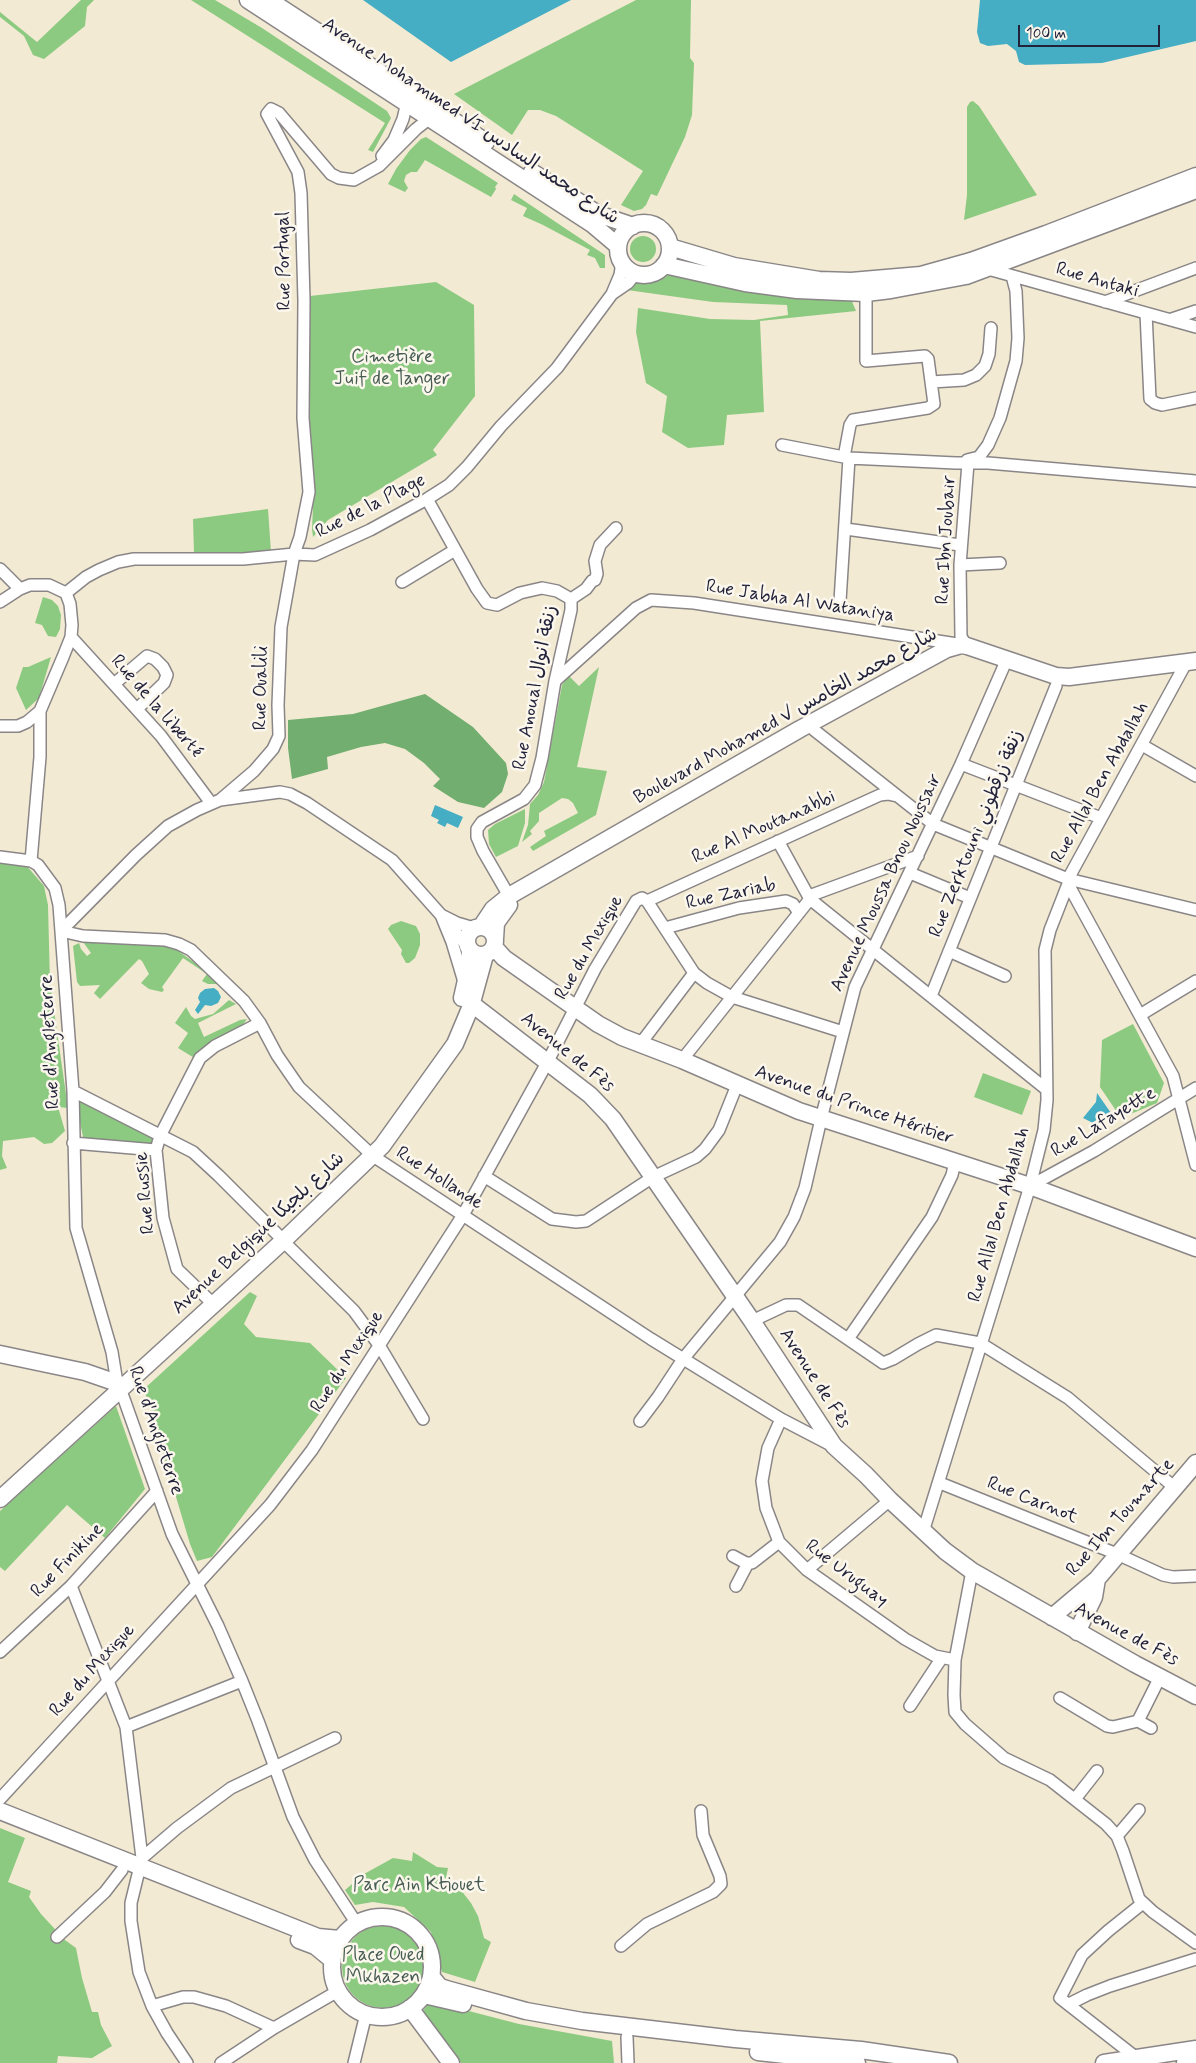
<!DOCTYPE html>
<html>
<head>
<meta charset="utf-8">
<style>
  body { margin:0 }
  #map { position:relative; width:1196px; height:2063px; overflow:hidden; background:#f3ead3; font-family:Mynerve,sans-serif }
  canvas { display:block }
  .scale { position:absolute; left:1018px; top:25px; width:142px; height:22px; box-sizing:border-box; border:2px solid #22223b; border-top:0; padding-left:6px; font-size:15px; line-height:18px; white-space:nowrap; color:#22223b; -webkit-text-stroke:4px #fbf7ec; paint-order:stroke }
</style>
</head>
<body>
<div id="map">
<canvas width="1196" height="2063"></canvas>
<div class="scale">100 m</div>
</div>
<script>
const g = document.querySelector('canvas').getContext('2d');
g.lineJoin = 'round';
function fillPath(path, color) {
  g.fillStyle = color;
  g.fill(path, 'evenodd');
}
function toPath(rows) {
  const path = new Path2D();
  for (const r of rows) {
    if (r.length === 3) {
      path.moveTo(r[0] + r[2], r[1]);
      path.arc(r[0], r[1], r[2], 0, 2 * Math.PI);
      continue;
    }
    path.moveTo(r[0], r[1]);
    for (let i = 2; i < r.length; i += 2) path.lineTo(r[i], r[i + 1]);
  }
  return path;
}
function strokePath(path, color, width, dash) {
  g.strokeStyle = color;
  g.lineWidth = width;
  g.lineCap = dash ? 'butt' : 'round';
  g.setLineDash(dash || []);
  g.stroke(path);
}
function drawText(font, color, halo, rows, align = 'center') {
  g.font = font + ' Mynerve,"Playpen Sans Arabic",sans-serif';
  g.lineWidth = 5;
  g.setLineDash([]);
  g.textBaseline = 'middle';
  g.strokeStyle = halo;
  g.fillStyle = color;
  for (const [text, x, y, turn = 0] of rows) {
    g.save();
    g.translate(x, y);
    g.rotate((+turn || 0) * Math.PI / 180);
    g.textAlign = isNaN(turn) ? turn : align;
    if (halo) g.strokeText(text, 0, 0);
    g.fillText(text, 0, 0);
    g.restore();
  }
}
const green = toPath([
  [81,0,94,0,87,7,85,26,44,59,33,55,24,36,0,17,0,12,37,42],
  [191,0,215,0,262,28,387,111,391,118,373,152,368,150,385,123],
  [636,0,691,0,690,58,694,63,692,115,685,137,657,196,651,194,646,205,642,209,634,211,621,205,643,171,556,116,540,110,528,110,512,135,454,94],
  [973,101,979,106,1037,195,964,220,967,195,967,107,970,102],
  [426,137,498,183,495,187,496,189,491,197,425,160,417,172,411,172,406,175,404,181,408,188,405,192,388,184,396,169,410,150,421,139],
  [514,194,605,255,605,268,600,268,595,258,587,255,590,250,543,225,523,216,527,208,511,200],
  [643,249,13],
  [681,274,789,297,851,299,856,311,760,321,764,412,727,415,724,445,688,448,662,432,667,396,646,383,636,332,638,308,710,319,754,320,788,315,787,305,713,302,627,290,634,284,641,281,662,276],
  [436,282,474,305,475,396,433,450,437,455,328,520,313,537,312,529,314,485,308,419,310,296],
  [268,509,271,552,194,554,193,519],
  [43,597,52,600,58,606,61,615,60,629,56,637,48,636,42,625,35,623],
  [51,657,39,698,26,710,16,688,23,667,28,667],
  [599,667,577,767,607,771,596,815,533,851,530,847,546,836,544,831,578,813,573,803,568,799,562,798,539,813,539,821,530,831,532,834,522,842,528,825,530,804,538,795,544,782,562,685,569,676,579,686],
  [525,809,525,823,518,846,496,857,489,844,488,830,495,824],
  [0,861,26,865,44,886,48,905,50,983,68,1108,58,1107,65,1131,52,1143,44,1144,34,1137,3,1141,2,1156,7,1168,0,1170],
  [401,921,416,926,420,934,420,945,415,958,409,963,406,963,401,954,402,950,388,929,391,925],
  [94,940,173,947,195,963,218,984,208,984,202,981,207,974,183,958,162,987,164,990,162,992,149,989,141,983,149,974,142,961,139,959,100,999,94,993,100,985,80,986,77,982,73,946,79,943,81,949,87,956,91,953,83,942],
  [229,1000,236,1004,198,1023,204,1037,240,1020,247,1019,240,1029,196,1059,178,1048,188,1033,175,1023,186,1007,191,1016,195,1019,213,1014],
  [1133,1024,1164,1083,1157,1103,1121,1118,1100,1087,1102,1040],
  [983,1073,1031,1091,1022,1115,974,1097],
  [73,1091,153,1137,153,1144,141,1145,84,1141],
  [250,1292,257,1296,244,1324,256,1337,310,1343,346,1378,212,1557,197,1561,190,1544,144,1389],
  [116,1406,145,1489,105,1538,67,1505,5,1571,0,1567,0,1511],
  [0,1828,25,1838,8,1882,31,1891,29,1897,41,1914,65,1940,76,1948,82,1978,92,2012,98,2012,101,2025,112,2046,92,2058,58,2056,57,2063,0,2063],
  [413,1852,437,1867,448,1868,446,1878,460,1889,471,1903,478,1916,484,1938,491,1942,475,1982,442,1972,431,1932,404,1907,373,1902,355,1905,345,1890,364,1874,393,1858,412,1861],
  [383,1967,41],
  [430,2001,519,2024,612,2041,614,2063,461,2063,423,2011]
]);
const forest = toPath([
  [425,694,473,727,506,763,508,774,502,792,484,808,458,802,433,786,440,779,424,763,405,749,385,743,361,747,327,757,328,769,292,779,288,748,288,720,353,714]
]);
const water = toPath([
  [363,0,571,0,451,62],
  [980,0,1196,0,1196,41,1102,63,1025,65,1019,62,1016,51,1007,44,988,46,980,43,977,32],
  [435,805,463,817,458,828,447,823,445,827,437,823,439,820,431,816],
  [214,988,218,991,221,997,218,1003,211,1006,205,1005,198,1014,195,1010,200,1002,198,998,200,993,205,989],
  [1097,1093,1111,1113,1104,1118,1099,1117,1093,1123,1083,1118,1096,1102]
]);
const street = toPath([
  [382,156,394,140,403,119,407,102],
  [988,269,1196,327],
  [612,294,620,275,622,262],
  [1105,302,1196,268],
  [1146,313,1150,399,1155,403,1162,405,1196,398],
  [1172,319,1196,311],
  [931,382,964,380,976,375,985,366,989,354,991,328],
  [782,445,849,458,956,463,988,463,1196,481],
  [844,457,850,425,853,420,928,408,934,404,928,359,925,356,866,361,866,293],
  [967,460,979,457,988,445,1000,418,1016,361,1018,338,1016,291,1012,276],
  [427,499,477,589,487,603,497,605,520,593,542,588,557,591,571,599],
  [846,529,960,545],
  [960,565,1000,563],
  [0,569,20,589],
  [402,582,455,550],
  [66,593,86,577,99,570,118,562,134,559,243,559,294,554,315,555,370,530,427,499,449,485,467,467,501,426,557,368,612,294,628,283,636,273],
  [571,599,586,589,592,581,595,580,597,574,595,561,600,545,616,528],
  [840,601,849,458],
  [0,602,20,589,30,585,49,585,66,593,70,604,72,625,71,637,63,657,40,711,27,722,18,726,0,726],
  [71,637,161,736,211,803],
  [967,646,961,637,960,565,968,463],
  [555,681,636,608,651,600,694,603,957,644],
  [114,684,147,656,155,659,163,667,167,675,164,683,137,709],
  [814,730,933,824,1068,879,1196,910],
  [1142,745,1196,776],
  [961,764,1101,818],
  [220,800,254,771,273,749,279,736,278,705,281,627,294,554,300,537,309,492,303,418,304,301,301,193,298,172,267,114,271,109,279,113,331,174,339,178,354,180,379,166,416,129,430,118],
  [778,841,810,899,1046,1089],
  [0,857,31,861,38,865,55,888,59,905,73,1091,76,1228,112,1352,117,1383,124,1399,172,1534,218,1626,242,1681,258,1721,293,1817,315,1860,357,1924],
  [31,861,40,757,40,711],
  [910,873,970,898],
  [1068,884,1173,1076,1196,1165],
  [509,896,483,851,477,837,477,829,482,822,524,799,535,785,542,758,555,681,571,610,571,599],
  [809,896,918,856],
  [647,901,880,795,888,794,897,796],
  [441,915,452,942,464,982],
  [450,926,468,947],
  [665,928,739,908,786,901,793,904,799,913],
  [61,931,83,936,165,940,179,944,191,950,244,1001,260,1023,277,1055,299,1087,373,1156,651,1339,781,1419,831,1445],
  [61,931,136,855,168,826,197,810,220,800,280,792,290,794,307,803,392,860,441,915,457,923,474,928],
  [949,951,1005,976],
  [931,996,1056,686],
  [1140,1015,1196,981],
  [641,1043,694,973],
  [682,1060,810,899],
  [73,1091,193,1152,219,1176,278,1235],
  [73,1143,156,1150],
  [484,1176,552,1219,576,1222,586,1221,653,1177,696,1157,705,1149,719,1130,737,1085],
  [1030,1186,1094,1151,1196,1088],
  [283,1241,354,1311,379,1345,423,1419],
  [208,1299,177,1269,163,1218,156,1150,160,1136,200,1058,215,1046,260,1023],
  [752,1321,786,1305,798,1305,883,1363,893,1359,918,1344,936,1335,980,1343,1068,1398,1174,1487],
  [848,1339,932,1217,952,1175,955,1162],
  [781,1419,768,1448,762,1481,766,1508,779,1542,807,1570,905,1639,935,1656,955,1660],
  [640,1421,658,1397,683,1359,780,1242,794,1217,805,1188,821,1119,855,987,961,764,1007,659],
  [940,1483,1117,1554,1163,1575,1173,1577,1196,1576],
  [923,1532,1030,1186,1044,1130,1047,1100,1045,950,1050,930,1068,884,1068,879,1186,663],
  [733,1556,746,1563,752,1563,779,1542],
  [807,1570,890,1500],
  [972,1571,955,1660,954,1695,955,1712,965,1724,1004,1758,1050,1780,1106,1824,1117,1836,1123,1851,1139,1899,1153,1912,1196,1943],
  [71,1586,126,1727,142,1858],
  [736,1586,748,1563],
  [0,1652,71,1586,157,1491],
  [1060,1698,1107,1726,1113,1727,1138,1721,1151,1728],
  [910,1706,941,1659],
  [1138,1721,1160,1677],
  [126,1727,242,1681],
  [0,1799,270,1505,312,1450,463,1215,548,1061,595,969,636,901,642,898,647,901,694,973,707,983,732,997,843,1032],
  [1075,1799,1097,1771],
  [1117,1836,1139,1810],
  [57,1937,105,1892,122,1870],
  [621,1946,647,1924,713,1892,721,1884,720,1876,703,1835,701,1811],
  [1069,2004,1087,1995,1110,1986,1196,1959],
  [152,2006,183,1997,194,1997,226,2006,274,2028],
  [627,2037,628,2063],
  [1138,2059,1060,1998,1082,1955,1108,1931,1143,1903],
  [187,2063,167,2033,152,2006,139,1972,131,1921,131,1903,142,1858,177,1828,231,1788,335,1738],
  [221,2063,274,2028,338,1991],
  [354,2063,366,2014]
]);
const secondary = toPath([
  [248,0,592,224,618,246],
  [269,0,486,142],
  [532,172,598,214,633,226],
  [644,249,26],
  [670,247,734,266,819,280,851,281,921,275,971,261,1046,234,1196,176],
  [664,265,745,283,797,290,866,293,891,290,966,276,1196,190],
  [481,941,14],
  [481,927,493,909,509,896,800,729,947,649,961,645,967,646,1056,676,1069,677,1196,661],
  [495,939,496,923,509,905],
  [494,947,504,958,598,1024,622,1037,682,1060,799,1111,1030,1186,1196,1248],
  [465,988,472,1004,590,1095,613,1119,752,1321,834,1446,866,1475,890,1500,945,1551,972,1571,1135,1664,1196,1696],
  [462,998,469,967,470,951],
  [0,1354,85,1372,117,1383],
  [0,1499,283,1241,382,1146,455,1044,471,1006,485,955],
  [1052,1617,1097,1579,1196,1463],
  [1077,1632,1094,1597,1097,1579],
  [0,1811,318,1937,340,1939],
  [382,1967,50],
  [299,1940,315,1946,331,1959],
  [431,1976,440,1987,450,1990,526,2011,582,2021,735,2039,861,2050,949,2063],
  [424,1995,463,2004],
  [410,2008,451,2063],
  [758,2052,857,2063],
  [1104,2063,1196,2049],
  [1185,2063,1196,2060]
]);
const streetNames = [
  ["Avenue Mohammed VI شارع محمد السادس",470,122,34],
  ["Rue Portugal",285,261,-91],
  ["Rue Antaki",1097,281,16],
  ["Rue de la Plage",371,507,-27],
  ["Rue Ibn Joubair",947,540,-87],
  ["Rue Jabha Al Wataniya",800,602,9],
  ["Rue Oualili",262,688,-89],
  ["Rue Anoual زنقة انوال",536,688,-79],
  ["Rue de la liberté",156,707,49],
  ["Boulevard Mohamed V شارع محمد الخامس",786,717,-29],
  ["Rue Allal Ben Abdallah",1101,783,-61],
  ["Rue Al Moutanabbi",764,828,-24],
  ["Rue Zerktouni زنقة زرقطوني",977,834,-68],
  ["Avenue Moussa Bnou Noussair",887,883,-65],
  ["Rue Zariab",731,895,-12],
  ["Rue du Mexique",590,948,-60],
  ["Rue d'Angleterre",51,1042,-93],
  ["Avenue de Fès",567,1053,39],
  ["Avenue du Prince Héritier",854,1106,19],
  ["Rue Lafayette",1104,1123,-31],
  ["Rue Hollande",439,1179,33],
  ["Rue Russie",146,1193,-95],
  ["Rue Allal Ben Abdallah",1000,1215,-74],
  ["Avenue Belgique شارع بلجيكا",259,1234,-43],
  ["Rue du Mexique",348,1362,-57],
  ["Avenue de Fès",814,1379,57],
  ["Rue d'Angleterre",155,1431,71],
  ["Rue Carnot",1032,1501,22],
  ["Rue Ibn Toumarte",1121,1518,-48],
  ["Rue Finikine",68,1561,-46],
  ["Rue Uruguay",846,1574,37],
  ["Avenue de Fès",1126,1635,28],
  ["Rue du Mexique",93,1671,-48]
];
const parkNames = [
  ["Cimetière",392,358],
  ["Juif de Tanger",392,380],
  ["Parc Ain Ktiouet",419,1886],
  ["Place Oued",383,1956],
  ["Mkhazen",383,1978]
];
fillPath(green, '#8cca81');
fillPath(forest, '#71ae6f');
fillPath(water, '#45adc4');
strokePath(street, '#8a8687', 14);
strokePath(secondary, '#8a8687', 19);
strokePath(street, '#fff', 11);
strokePath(secondary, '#fff', 16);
drawText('19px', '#22223b', '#fbf7ec', streetNames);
drawText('19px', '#475d54', '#fbf7ec', parkNames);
</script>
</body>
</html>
